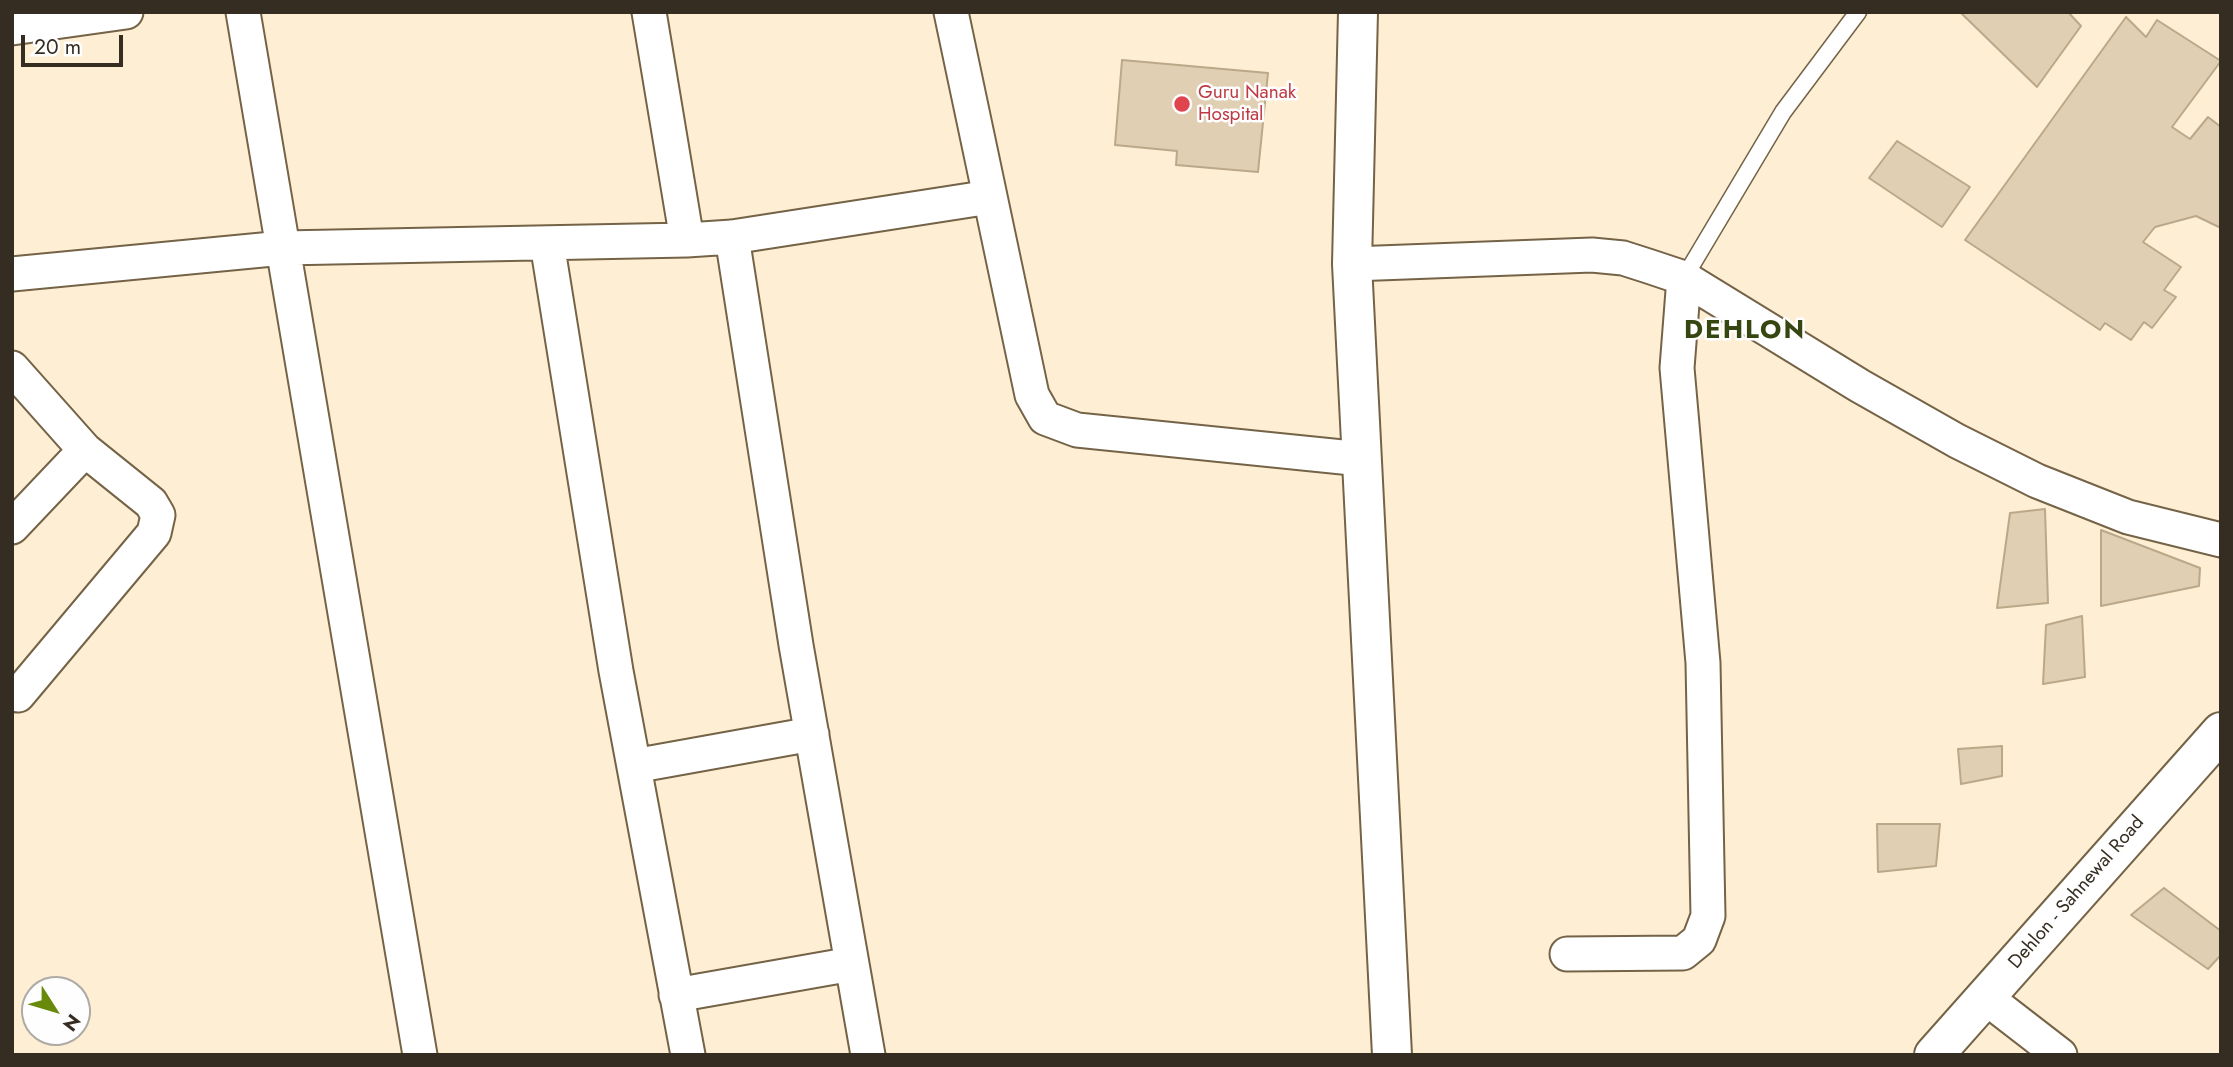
<!DOCTYPE html>
<html>
<head>
<meta charset="utf-8">
<style>
  body { margin:0 }
  #map { position:relative; width:2233px; height:1067px; overflow:hidden; background:#feeed4; font-family:Jost,sans-serif }
  canvas { display:block }
  .frame { position:absolute; inset:0; border:14px solid #352d21; pointer-events:none }
  .north { position:absolute; left:21px; top:976px; width:70px; height:70px; box-sizing:border-box; background:#fefefe; border:2px solid #aeaaa6; border-radius:50%; rotate:127deg; font-size:19px; font-weight:700; line-height:28px; text-align:center; color:#352d21 }
  .north::after { content:''; display:block; margin:auto; width:24px; height:32px; background:#68890a; clip-path:polygon(50% 0,100% 100%,50% 72%,0 100%) }
  .scale { position:absolute; left:21px; top:35px; width:102px; height:32px; box-sizing:border-box; border:4px solid #352d21; border-top:0; padding-left:9px; font-size:21px; line-height:24px; white-space:nowrap; color:#352d21; -webkit-text-stroke:5px #fefefe; paint-order:stroke }
</style>
</head>
<body>
<div id="map">
<canvas width="2233" height="1067"></canvas>
<div class="frame"></div>
<div class="north">N</div>
<div class="scale">20 m</div>
</div>
<script>
const g = document.querySelector('canvas').getContext('2d');
g.lineJoin = 'round';
function fillPath(path, color) {
  g.fillStyle = color;
  g.fill(path, 'evenodd');
}
function toPath(rows) {
  const path = new Path2D();
  for (const r of rows) {
    path.moveTo(r[0], r[1]);
    for (let i = 2; i < r.length; i += 2) path.lineTo(r[i], r[i + 1]);
  }
  return path;
}
function strokePath(path, color, width, dash) {
  g.strokeStyle = color;
  g.lineWidth = width;
  g.lineCap = dash ? 'butt' : 'round';
  g.setLineDash(dash || []);
  g.stroke(path);
}
function drawText(font, color, halo, rows, align = 'center') {
  g.font = font + ' Jost,sans-serif';
  g.lineWidth = 5;
  g.setLineDash([]);
  g.textBaseline = 'middle';
  g.strokeStyle = halo;
  g.fillStyle = color;
  for (const [text, x, y, turn = 0] of rows) {
    g.save();
    g.translate(x, y);
    g.rotate((+turn || 0) * Math.PI / 180);
    g.textAlign = isNaN(turn) ? turn : align;
    if (halo) g.strokeText(text, 0, 0);
    g.fillText(text, 0, 0);
    g.restore();
  }
}
const building = toPath([
  [1960,12,2068,12,2081,26,2037,87,1960,12],
  [2126,17,2146,37,2157,20,2221,61,2172,127,2190,139,2208,117,2221,127,2221,228,2196,216,2155,227,2143,242,2181,267,2164,290,2176,297,2152,328,2144,322,2131,340,2105,323,2100,330,1965,240,2126,17],
  [1122,60,1268,73,1258,172,1176,165,1177,151,1115,145,1122,60],
  [1897,141,1970,187,1942,227,1869,178,1897,141],
  [2045,509,2048,603,1997,608,2010,513,2045,509],
  [2101,530,2200,568,2199,586,2101,606,2101,530],
  [2082,616,2085,677,2043,684,2046,625,2082,616],
  [2002,746,2002,776,1961,784,1958,749,2002,746],
  [1877,824,1940,824,1936,866,1878,872,1877,824],
  [2164,888,2221,931,2221,955,2208,969,2131,915,2164,888]
]);
const service = toPath([
  [1684,278,1783,112,1858,12]
]);
const minor = toPath([
  [243,12,420,1055],
  [649,12,687,240],
  [951,12,1032,395,1045,418,1077,430,1362,459],
  [12,28,126,12],
  [732,237,796,645,868,1055],
  [547,243,616,671,688,1055],
  [1352,264,1592,255,1623,258,1648,266,1684,278,1860,386,1957,441,2037,481,2128,517,2221,540],
  [12,274,283,248,687,240,732,237,990,197],
  [12,368,85,450,151,503,158,515,154,533,18,695],
  [12,527,85,450],
  [634,766,812,734],
  [1567,954,1683,953,1699,940,1708,916,1703,663,1677,368,1684,278],
  [676,995,852,964],
  [1985,997,2060,1055]
]);
const tertiary = toPath([
  [1358,12,1352,264,1392,1055],
  [1934,1055,2221,732]
]);
const markers = [
  [1182,104,9,"#e0444e"]
];
const healthNames = [
  ["Guru Nanak",1198,93],
  ["Hospital",1198,115]
];
const streetNames = [
  ["Dehlon - Sahnewal Road",2077,893,-49]
];
const districtNames = [
  ["DEHLON",1745,332]
];
fillPath(building, '#e0cfb3');
strokePath(building, '#baa889', 2);
strokePath(service, '#746346', 19);
strokePath(minor, '#746346', 37);
strokePath(tertiary, '#746346', 42);
strokePath(service, '#fff', 16);
strokePath(minor, '#fff', 33);
strokePath(tertiary, '#fff', 38);
for (const [x, y, r, color] of markers) {
  const dot = new Path2D();
  dot.arc(x, y, r, 0, 2 * Math.PI);
  g.fillStyle = color;
  g.fill(dot);
  strokePath(dot, '#fefefe', 2.5);
}
drawText('19px', '#be3a42', '#fefefe', healthNames, 'left');
drawText('19px', '#352d21', '#fefefe', streetNames);
g.letterSpacing = '2px';
drawText('bold 26px', '#364610', '#fefefe', districtNames);
g.letterSpacing = '0px';
</script>
</body>
</html>
